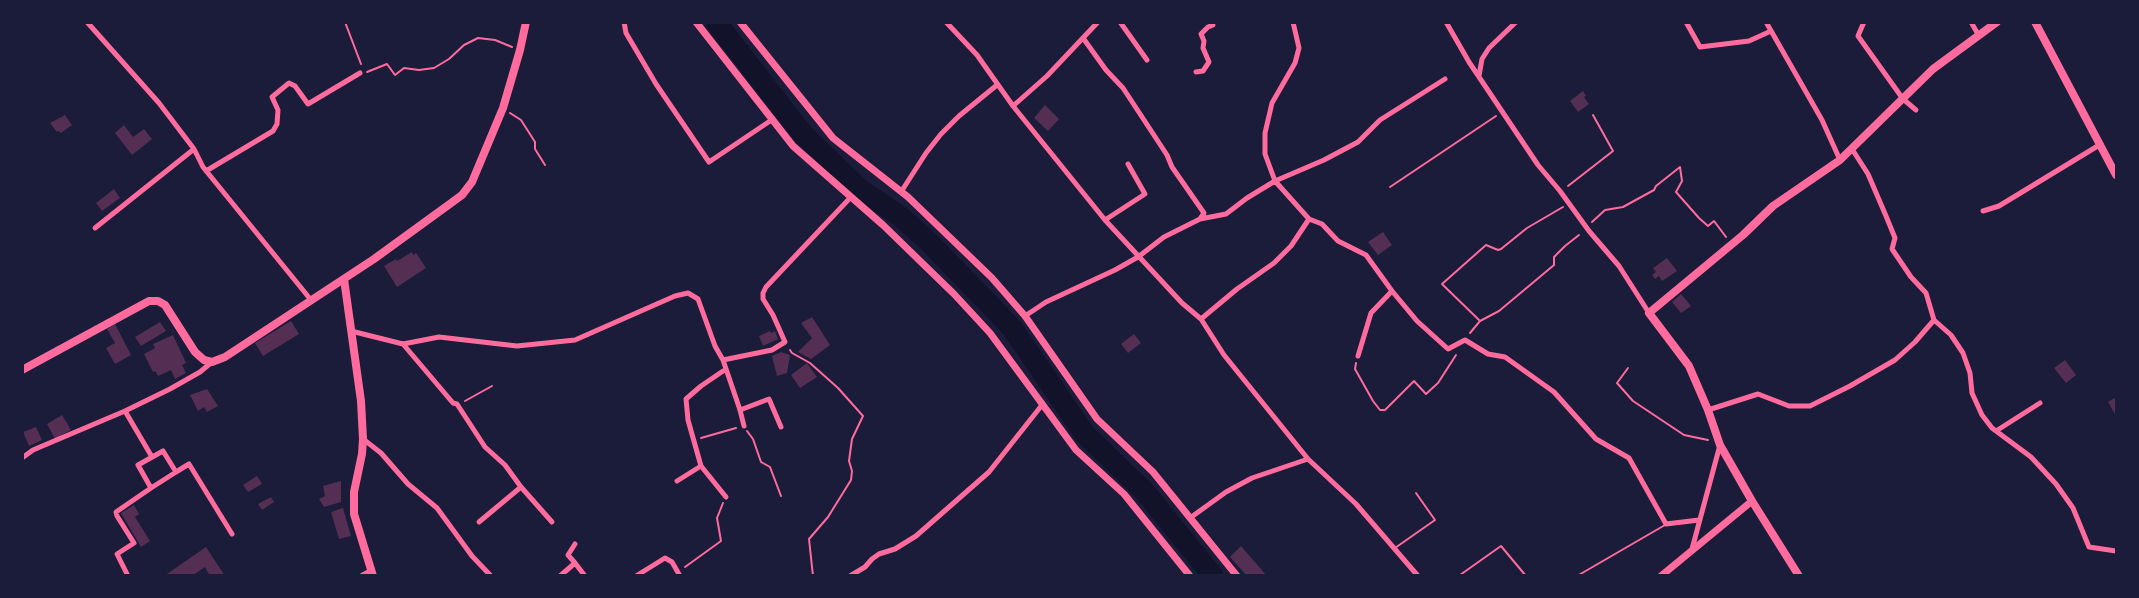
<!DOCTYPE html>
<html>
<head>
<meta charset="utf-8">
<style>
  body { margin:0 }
  #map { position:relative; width:2139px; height:598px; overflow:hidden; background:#1b1b3a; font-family:"Public Sans",sans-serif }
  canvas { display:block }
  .frame { position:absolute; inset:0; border:24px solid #1b1b3a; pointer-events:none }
</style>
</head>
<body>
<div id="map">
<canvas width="2139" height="598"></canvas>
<div class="frame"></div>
</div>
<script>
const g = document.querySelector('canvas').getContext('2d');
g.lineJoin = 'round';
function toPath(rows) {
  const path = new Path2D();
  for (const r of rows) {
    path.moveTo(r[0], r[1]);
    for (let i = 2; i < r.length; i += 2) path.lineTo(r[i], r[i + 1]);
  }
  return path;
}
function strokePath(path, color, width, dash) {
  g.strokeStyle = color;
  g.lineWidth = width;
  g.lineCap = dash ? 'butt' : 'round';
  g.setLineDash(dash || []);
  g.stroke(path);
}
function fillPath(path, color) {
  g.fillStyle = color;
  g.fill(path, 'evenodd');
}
const river = toPath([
  [716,22,802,133,861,190,900,216,929,242,1012,328,1084,433,1146,493,1213,576]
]);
const building = toPath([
  [1583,91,1586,96,1584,97,1589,104,1578,112,1570,101],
  [1045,105,1059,119,1048,131,1034,118],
  [65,115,72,125,61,133,59,131,57,132,50,123],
  [124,125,133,137,144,129,152,139,132,155,115,133],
  [114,189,120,198,102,211,96,203],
  [1383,232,1392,245,1378,255,1368,242],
  [412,252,413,255,416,253,426,268,397,287,384,266,396,259,397,261],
  [1667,258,1677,271,1662,281,1659,276,1655,279,1652,275,1656,272,1653,268],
  [1681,294,1691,306,1681,313,1672,302],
  [812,317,830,345,811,359,798,352,812,338,801,323],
  [291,321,299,334,263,356,255,343],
  [160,322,166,331,141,346,135,337],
  [115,324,131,355,115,364,106,348,115,343,107,329],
  [770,331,771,333,775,331,778,339,763,346,759,336],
  [1134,334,1141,343,1128,353,1121,344],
  [173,335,186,363,182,365,186,373,175,379,171,370,158,376,155,371,153,372,144,354,155,348,153,344],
  [781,352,790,355,787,373,777,376,772,356],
  [2065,360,2076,375,2066,383,2054,368],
  [807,363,817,377,800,388,791,375],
  [207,389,218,406,207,412,204,407,198,411,190,395],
  [2116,397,2116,416,2108,402],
  [62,415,71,430,55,439,47,424],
  [36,427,42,440,29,446,23,432],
  [257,476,262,484,248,492,243,485],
  [341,481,341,502,324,507,319,499,325,496,323,486],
  [271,497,274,502,262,510,258,504],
  [134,505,139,514,135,517,150,541,141,547,121,513],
  [343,508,351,536,339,539,331,512],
  [1241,546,1267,576,1247,576,1230,557],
  [206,547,225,576,210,576,205,567,192,576,164,576]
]);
const path = toPath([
  [345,22,361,64],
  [367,72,387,64,395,75,404,68,419,70,434,68,449,59,464,45,478,38,495,40,512,47],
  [510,113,521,120,535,142,535,149,545,165],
  [1568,186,1613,151,1593,115],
  [1390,187,1496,116],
  [1592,222,1605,210,1623,207,1654,190,1656,186,1680,167,1682,181,1676,192,1699,218,1708,226,1714,221,1726,237],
  [1479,320,1442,284,1486,245,1498,250,1501,249,1527,228,1563,207],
  [1470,333,1480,321,1499,311,1554,265,1554,257,1565,246,1579,235],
  [790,350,792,353,810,363,838,388,863,416,852,439,849,461,852,471,851,480,828,517,809,539,813,576],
  [1356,363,1355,369,1373,401,1380,410,1385,410,1414,381,1426,394,1438,383,1456,355],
  [1628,368,1617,383,1633,401,1684,435,1708,440],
  [465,401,492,386],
  [747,431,753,439,761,462,770,467,781,496],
  [701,438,736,428],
  [685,567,721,541,717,518,723,503]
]);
const service = toPath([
  [1395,548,1435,520,1416,493],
  [1460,575,1501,546,1526,576],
  [1577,576,1665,525]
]);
const minor = toPath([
  [87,22,159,103,194,149,203,167,311,300],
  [624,22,626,33,656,84,709,162,773,119],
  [946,22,977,55,1013,106,1105,220,1182,303,1201,319,1224,355,1308,459,1356,504,1418,576],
  [1120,22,1147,60],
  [1293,22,1299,48,1295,63,1272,103,1265,133,1265,154,1275,181,1309,219,1322,224,1338,241,1366,255,1392,291,1417,321,1448,349,1465,340,1488,354,1505,357,1554,392,1596,439,1629,458,1666,524,1699,520],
  [1446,22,1469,62,1538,165,1560,191,1589,231,1619,266,1649,313],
  [1686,22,1700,47,1749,41,1771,31],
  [1766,22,1822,120,1840,160],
  [1864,22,1858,36,1903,99,1916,110],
  [1971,22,1979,36],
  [1083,38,1106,70,1123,88,1167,155,1172,167,1204,213,1200,219],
  [1196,72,1203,71,1209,62,1203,48,1204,41,1201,34,1208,27,1213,25,1212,22],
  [1479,76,1482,59,1489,48,1516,22],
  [1013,106,1047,76,1098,22],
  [1852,149,1868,174,1886,216,1895,238,1892,249,1911,277,1926,293,1934,320,1951,335,1963,353,1970,373,1972,393,1982,415,1992,428,2031,457,2056,484,2073,508,2089,547,2116,551],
  [206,171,273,131,277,124,278,110,272,97,289,83,295,86,308,104,360,73],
  [901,192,926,153,941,134,959,116,997,85],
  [1983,211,1999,206,2101,144],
  [1105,220,1145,194,1128,164],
  [95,228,194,149],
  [1025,316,1046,302,1115,270,1138,257,1164,237,1200,219,1226,214,1247,198,1275,181,1324,160,1358,142,1380,120,1445,79],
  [1201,319,1237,289,1274,263,1291,246,1309,219],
  [351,331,403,344,439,337,517,346,575,340,675,296,688,293,698,299,715,346,723,360,740,410,769,399,781,427],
  [403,344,453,403,457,404,485,447,505,465,521,487,552,522],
  [1358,356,1371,313,1392,291],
  [723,360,772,350,785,342,773,315,763,299,763,293,766,287,850,198],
  [740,410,744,426],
  [1708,410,1758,394,1789,406,1810,406,1850,386,1895,360,1915,342,1934,320],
  [125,411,152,457],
  [1996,431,2040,403],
  [363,439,381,453,408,484,437,508,472,556,491,576],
  [163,451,176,472,151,488,138,465,163,451],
  [22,458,33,450,125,411,170,389,200,372,212,362],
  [701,466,688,420,686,399,701,386,726,369],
  [176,472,189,464,232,534],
  [677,481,701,466,726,497],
  [1190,518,1226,492,1252,478,1308,459],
  [479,522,521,487],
  [1692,549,1720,445],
  [575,563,568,555,575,544],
  [128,576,117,554,134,543,117,516,116,512,151,488],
  [361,576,372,570],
  [560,576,575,563,585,576],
  [636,576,665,558,672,562,680,576],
  [850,576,865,567,872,559,879,554,895,549,916,536,989,472,1042,405]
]);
const tertiary = toPath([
  [696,22,793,146,883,225,954,294,990,333,1076,450,1124,494,1190,576],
  [740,22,833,138,908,197,992,278,1025,316,1097,419,1153,472,1237,576],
  [1661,576,1752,501]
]);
const secondary = toPath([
  [2035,22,2116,175],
  [344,279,361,401,363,439,362,454,354,492,354,514,373,576],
  [22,370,149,301,158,301,165,305,195,352,204,360,212,362,225,357,374,259,447,206,462,195,472,182,503,108,520,50,526,22],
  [1799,576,1752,501,1720,445,1708,410,1689,366,1649,313,1743,235,1773,206,1840,160,1933,69,1997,22]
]);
strokePath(river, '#12122b', 21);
fillPath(building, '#542f53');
strokePath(path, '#ff6b9d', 2);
strokePath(service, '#ff6b9d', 2);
strokePath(minor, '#ff6b9d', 5);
strokePath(tertiary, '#ff6b9d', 7);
strokePath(secondary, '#ff6b9d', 8);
</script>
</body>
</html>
